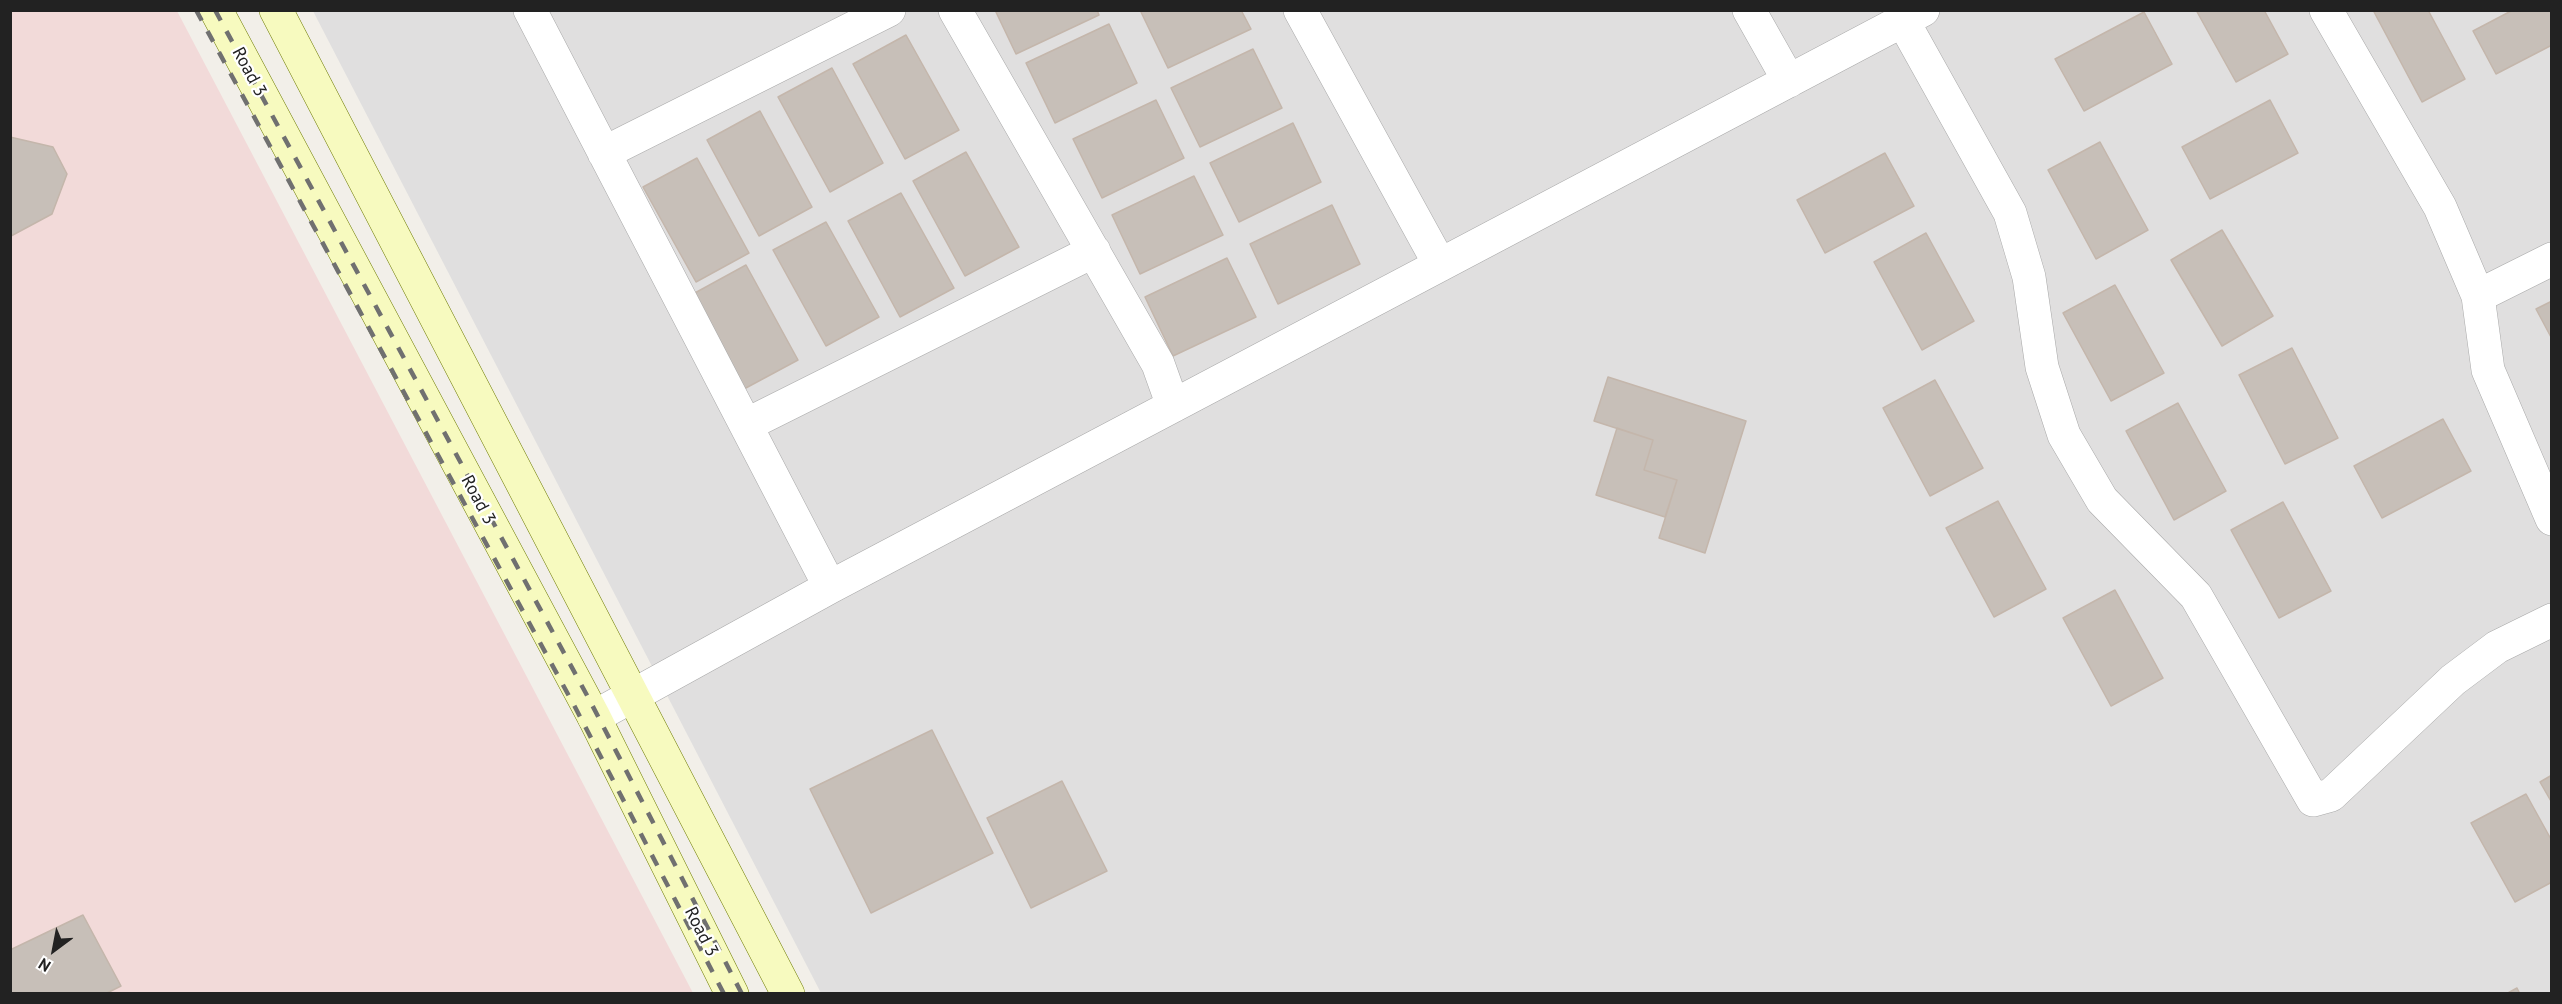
<!DOCTYPE html>
<html>
<head>
<meta charset="utf-8">
<style>
  body { margin:0 }
  #map { position:relative; width:2562px; height:1004px; overflow:hidden; background:#f2efe9; font-family:"PT Sans",sans-serif }
  canvas { display:block }
  .frame { position:absolute; inset:0; border:12px solid #222; pointer-events:none }
  .north { position:absolute; left:24px; top:920px; width:60px; height:60px; -webkit-text-stroke:4px #fff; paint-order:stroke; rotate:212deg; font-size:16px; font-weight:700; line-height:24px; text-align:center; color:#222 }
  .north::after { content:''; display:block; margin:auto; width:21px; height:27px; background:#222; clip-path:polygon(50% 0,100% 100%,50% 72%,0 100%) }
</style>
</head>
<body>
<div id="map">
<canvas width="2562" height="1004"></canvas>
<div class="frame"></div>
<div class="north">N</div>
</div>
<script>
const g = document.querySelector('canvas').getContext('2d');
g.lineJoin = 'round';
function fillPath(path, color) {
  g.fillStyle = color;
  g.fill(path, 'evenodd');
}
function toPath(rows) {
  const path = new Path2D();
  for (const r of rows) {
    path.moveTo(r[0], r[1]);
    for (let i = 2; i < r.length; i += 2) path.lineTo(r[i], r[i + 1]);
  }
  return path;
}
function strokePath(path, color, width, dash) {
  g.strokeStyle = color;
  g.lineWidth = width;
  g.lineCap = dash ? 'butt' : 'round';
  g.setLineDash(dash || []);
  g.stroke(path);
}
function drawText(font, color, halo, rows, align = 'center') {
  g.font = font + ' "PT Sans",sans-serif';
  g.lineWidth = 4.5;
  g.setLineDash([]);
  g.textBaseline = 'middle';
  g.strokeStyle = halo;
  g.fillStyle = color;
  for (const [text, x, y, turn = 0] of rows) {
    g.save();
    g.translate(x, y);
    g.rotate((+turn || 0) * Math.PI / 180);
    g.textAlign = isNaN(turn) ? turn : align;
    if (halo) g.strokeText(text, 0, 0);
    g.fillText(text, 0, 0);
    g.restore();
  }
}
const residential = toPath([
  [313,11,2551,11,2551,993,821,993]
]);
const commercial = toPath([
  [10,11,177,11,693,993,11,993]
]);
const building = toPath([
  [995,10,1097,10,1099,15,1016,54,995,10],
  [1140,10,1241,10,1251,29,1168,68,1140,10],
  [2196,10,2264,10,2288,54,2236,82,2196,10],
  [2373,10,2428,10,2465,79,2422,102,2373,10],
  [2513,10,2552,10,2552,45,2496,74,2473,31,2513,10],
  [2144,12,2172,64,2084,111,2055,59,2144,12],
  [1109,24,1137,83,1055,123,1026,63,1109,24],
  [906,35,959,130,905,159,853,64,906,35],
  [1253,49,1282,108,1200,147,1171,88,1253,49],
  [832,68,883,163,830,192,778,97,832,68],
  [1156,100,1184,158,1102,198,1073,139,1156,100],
  [2270,100,2298,153,2210,199,2182,147,2270,100],
  [760,111,812,207,759,236,707,140,760,111],
  [1293,123,1321,182,1239,222,1210,163,1293,123],
  [10,137,53,147,67,174,52,214,11,236,10,137],
  [2100,142,2148,230,2096,259,2048,170,2100,142],
  [966,152,1019,247,965,276,913,181,966,152],
  [1885,153,1914,206,1825,253,1797,200,1885,153],
  [697,158,749,253,696,282,643,187,697,158],
  [1194,176,1223,235,1140,274,1112,215,1194,176],
  [901,193,954,288,900,317,848,221,901,193],
  [1332,205,1360,264,1278,304,1250,244,1332,205],
  [826,222,879,317,826,346,773,250,826,222],
  [2222,230,2273,316,2222,346,2171,260,2222,230],
  [1926,233,1974,321,1922,350,1874,262,1926,233],
  [1227,258,1256,317,1173,356,1145,297,1227,258],
  [746,265,798,360,744,389,693,294,746,265],
  [2115,285,2164,373,2111,401,2063,313,2115,285],
  [2552,301,2552,339,2536,309,2552,301],
  [2292,348,2338,438,2285,464,2239,375,2292,348],
  [1608,377,1746,421,1705,553,1659,538,1677,480,1644,470,1653,440,1594,421,1608,377],
  [1935,380,1983,468,1930,496,1883,408,1935,380],
  [2178,403,2226,491,2174,520,2126,431,2178,403],
  [2443,419,2471,471,2382,518,2354,466,2443,419],
  [1617,428,1653,440,1644,470,1677,480,1665,517,1596,495,1617,428],
  [1998,501,2046,589,1994,617,1946,528,1998,501],
  [2283,502,2331,591,2279,618,2231,530,2283,502],
  [2115,590,2163,678,2111,706,2063,618,2115,590],
  [932,730,993,853,871,913,810,789,932,730],
  [2552,775,2552,803,2540,782,2552,775],
  [1062,781,1107,871,1031,908,987,818,1062,781],
  [2526,794,2552,841,2552,882,2515,902,2471,823,2526,794],
  [83,915,121,986,105,994,10,994,10,950,83,915],
  [2517,988,2520,994,2506,994,2517,988]
]);
const street = toPath([
  [530,10,830,587],
  [955,10,1158,364,1173,406],
  [1300,10,1440,265],
  [1749,10,1789,81],
  [2326,10,2440,207,2478,296,2488,370,2552,519],
  [1903,21,2010,213,2029,277,2042,367,2064,435,2102,500,2196,596,2313,800,2331,795,2453,680,2497,647,2552,620],
  [604,153,889,10],
  [2478,296,2552,259],
  [746,425,1094,251],
  [594,717,830,587,1923,10]
]);
const secondary = toPath([
  [216,10,594,717,732,994],
  [276,10,788,994]
]);
const rail = toPath([
  [196,10,575,707,724,994],
  [215,10,589,699,742,994]
]);
const streetNames = [
  ["Road 3",249,72,62],
  ["Road 3",478,500,62],
  ["Road 3",701,932,63]
];
fillPath(residential, '#e0dfdf');
fillPath(commercial, '#f2dad9');
fillPath(building, '#c7bfb8');
strokePath(building, '#c4b6ab', 1.5);
strokePath(street, '#a9a9a9', 34);
strokePath(secondary, '#707d05', 34);
strokePath(street, '#fff', 33);
strokePath(secondary, '#f7fabf', 33);
strokePath(rail, '#707070', 4.5, [12, 12]);
drawText('18px', '#222', '#fff', streetNames);
</script>
</body>
</html>
